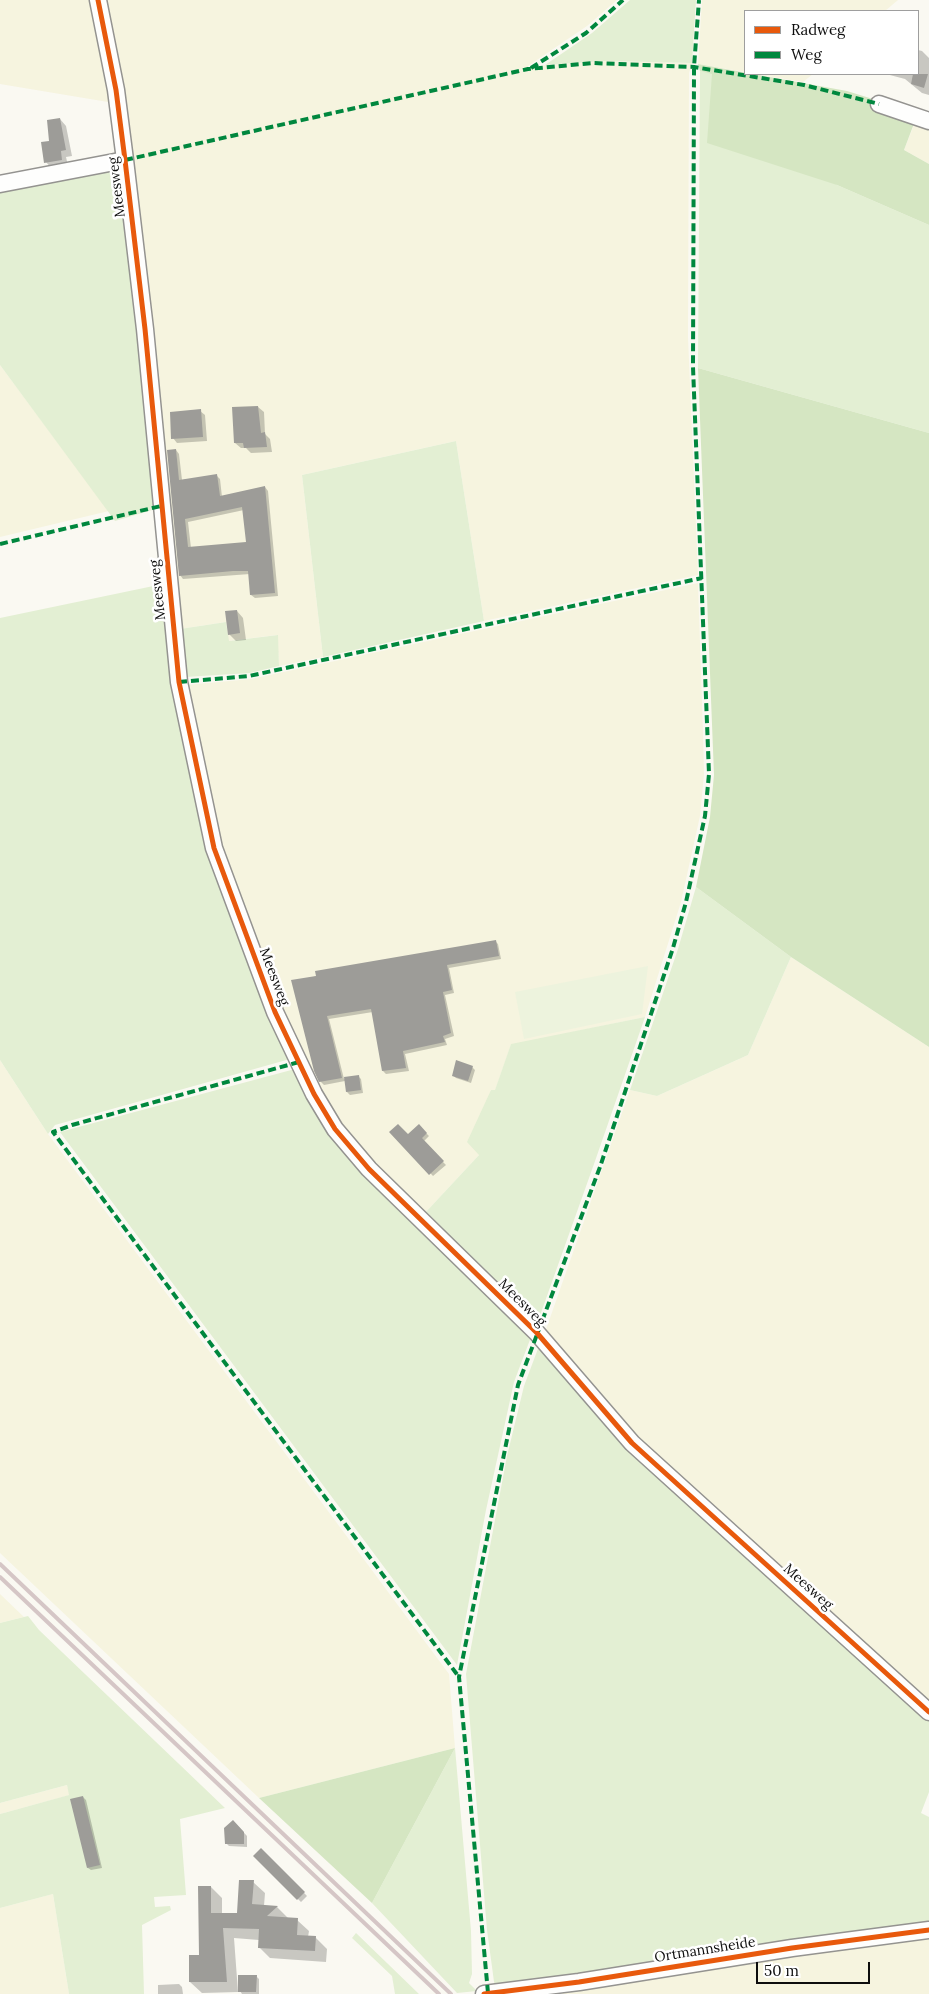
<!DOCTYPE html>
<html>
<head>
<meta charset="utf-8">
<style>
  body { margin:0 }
  #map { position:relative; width:929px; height:1994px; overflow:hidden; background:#faf9f2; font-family:Lora,serif }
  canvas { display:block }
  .legend { position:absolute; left:744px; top:10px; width:175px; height:65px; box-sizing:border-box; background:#fff; border:1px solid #9e9e9e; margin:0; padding:6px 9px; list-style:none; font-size:15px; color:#0d0d0d }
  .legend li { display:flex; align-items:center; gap:10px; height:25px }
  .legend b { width:25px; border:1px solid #9e9e9e }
  .scale { position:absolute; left:756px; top:1962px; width:114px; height:22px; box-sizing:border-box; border:2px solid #0d0d0d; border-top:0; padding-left:6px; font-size:15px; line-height:18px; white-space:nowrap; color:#0d0d0d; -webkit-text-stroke:4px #fff; paint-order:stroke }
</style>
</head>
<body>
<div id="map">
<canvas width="929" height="1994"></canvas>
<ul class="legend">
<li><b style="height:6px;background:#e8590c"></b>Radweg</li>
<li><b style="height:6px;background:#00873e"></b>Weg</li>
</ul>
<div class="scale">50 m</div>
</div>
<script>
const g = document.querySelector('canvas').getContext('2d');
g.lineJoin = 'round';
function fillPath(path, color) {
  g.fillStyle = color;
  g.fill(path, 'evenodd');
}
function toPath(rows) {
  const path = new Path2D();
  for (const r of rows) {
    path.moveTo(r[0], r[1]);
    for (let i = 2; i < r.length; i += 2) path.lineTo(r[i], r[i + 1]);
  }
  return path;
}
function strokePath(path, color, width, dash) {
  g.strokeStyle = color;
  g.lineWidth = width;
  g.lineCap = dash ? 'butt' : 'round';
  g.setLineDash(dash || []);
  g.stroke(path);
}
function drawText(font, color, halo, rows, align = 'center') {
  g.font = font + ' Lora,serif';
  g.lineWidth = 5;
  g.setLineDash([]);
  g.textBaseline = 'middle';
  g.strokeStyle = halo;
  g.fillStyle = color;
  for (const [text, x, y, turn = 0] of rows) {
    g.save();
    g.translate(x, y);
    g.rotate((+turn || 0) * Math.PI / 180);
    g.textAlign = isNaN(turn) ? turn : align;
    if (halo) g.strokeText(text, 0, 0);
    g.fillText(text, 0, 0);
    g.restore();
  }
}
const farmland = toPath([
  [0,0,94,0,114,103,0,84],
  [106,0,617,0,587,26,528,66,528,69,545,65,606,61,692,63,689,73,688,337,698,575,484,621,456,441,302,475,323,657,279,666,277,635,228,641,226,622,180,629,134,159],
  [702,0,898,0,885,11,745,11,745,72,698,64],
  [755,74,813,74,803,82],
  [916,120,929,125,929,164,904,150],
  [0,365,109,511,0,537],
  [698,583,703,732,704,774,700,816,681,902,645,1017,511,1045,495,1091,491,1090,479,1155,424,1214,339,1125,316,1083,265,972,220,846,186,685,251,679],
  [791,957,929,1047,929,1704,634,1438,544,1335,630,1090,657,1096,748,1055],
  [0,1060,48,1134,449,1674,455,1748,259,1798,0,1553],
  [0,1594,24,1617,0,1623],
  [67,1785,70,1795,0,1814,0,1803],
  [53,1894,69,1994,0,1994,0,1908],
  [929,1934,929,1994,535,1994]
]);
const green = toPath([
  [630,0,696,0,692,63,606,61,545,65,592,33],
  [700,71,712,73,837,185,929,225,929,433,698,368],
  [134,159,169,505,115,521,0,365,0,181],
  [456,441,484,621,323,657,302,475],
  [163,584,208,849,290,1059,55,1125,48,1134,0,1060,0,618],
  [226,622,229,641,278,635,279,666,250,673,185,677,180,629],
  [696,887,791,957,748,1055,657,1096,630,1090,678,949],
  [645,1017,594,1164,537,1324,424,1214,479,1155,467,1142,491,1090,495,1090,511,1044],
  [295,1069,329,1132,390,1201,531,1337,514,1382,486,1510,457,1665,60,1132],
  [539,1346,929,1719,929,1792,921,1813,929,1817,929,1926,495,1989,487,1930,466,1674,507,1456,524,1386],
  [28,1616,39,1630,225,1808,180,1819,186,1895,154,1897,155,1907,170,1906,171,1910,142,1925,144,1994,69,1994,53,1894,0,1908,0,1814,69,1795,67,1785,0,1803,0,1623],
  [455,1748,471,1931,472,1974,469,1983,477,1991,457,1993,372,1903],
  [356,1933,419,1994,395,1994,392,1976,352,1938]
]);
const forest = toPath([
  [698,64,847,91,918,113,904,150,929,164,929,225,837,185,707,143,712,74,700,71],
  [698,368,929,433,929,1047,791,957,696,887,710,817,714,775],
  [455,1748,372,1903,259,1798]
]);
const pitch = toPath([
  [648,966,642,1014,524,1039,515,992]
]);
const shadow = toPath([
  [918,50,922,51,929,58,929,95,922,93,905,79,886,74,918,74],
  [60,119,66,126,72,156,66,157,68,166,52,169,46,162,51,142],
  [258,407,264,412,265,434,270,439,272,452,251,453,246,448,241,448,235,443],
  [200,411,205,415,207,441,177,443,173,438],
  [176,450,179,454,182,480,217,476,220,479,222,497,265,487,268,491,278,596,255,598,251,595,250,574,183,579,180,575],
  [244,510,247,543,191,548,188,522],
  [237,611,243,618,246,640,236,641,229,634],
  [495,941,498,944,501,959,449,968,454,993,445,995,454,1036,445,1039,447,1045,405,1054,409,1071,386,1074,383,1071,373,1012,329,1019,344,1079,358,1076,361,1079,363,1093,350,1095,347,1092,345,1081,324,1085,320,1081,293,981],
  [472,1067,475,1070,471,1083,456,1078,453,1075],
  [419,1126,429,1136,423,1142,446,1165,433,1176,391,1132,408,1136],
  [83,1797,86,1800,102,1868,91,1870,88,1868],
  [233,1821,247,1836,247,1847,229,1846,226,1843],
  [261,1849,307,1896,301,1902,254,1856],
  [253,1882,265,1893,264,1906,277,1907,288,1918,297,1920,309,1931,308,1937,315,1937,327,1949,326,1962,270,1958,259,1947,259,1940,234,1938,238,1992,202,1993,190,1982,201,1956,211,1887,222,1898,222,1914,238,1915],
  [256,1976,259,1979,259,1994,242,1994,240,1991],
  [179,1984,182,1987,183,1994,158,1994,158,1985]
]);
const building = toPath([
  [913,74,928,74,924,88,911,84],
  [60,118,66,150,61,151,62,160,44,163,41,142,49,141,47,120],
  [258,406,261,433,265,432,267,447,244,448,243,443,234,443,232,407],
  [201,409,203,437,171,439,170,412],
  [176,449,179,480,217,474,220,496,265,486,275,593,250,595,248,571,233,571,179,576,167,450],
  [242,507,246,542,188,547,185,519],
  [237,610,240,633,228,635,225,611],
  [496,940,499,956,447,965,452,990,443,992,451,1033,443,1036,445,1042,403,1051,406,1068,382,1071,371,1009,327,1016,342,1078,319,1082,314,1071,291,980,316,976,315,971],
  [456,1060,473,1066,468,1081,452,1076],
  [359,1075,361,1090,346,1092,344,1077],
  [398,1124,408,1134,419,1124,427,1133,422,1138,444,1161,429,1175,389,1132],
  [83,1796,100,1865,87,1868,70,1799],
  [233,1820,244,1832,244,1844,225,1844,224,1828],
  [261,1848,305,1892,297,1900,253,1856],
  [239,1880,254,1880,252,1904,278,1906,267,1916,298,1918,297,1935,316,1936,315,1951,258,1948,259,1929,223,1928,227,1982,189,1982,189,1955,199,1955,198,1886,211,1886,211,1913,237,1913],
  [238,1975,257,1975,256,1992,238,1992]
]);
const minor = toPath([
  [98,0,116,90,125,160,145,329,179,682,214,848,275,1012,314,1094,335,1129,369,1169,537,1333,632,1443,929,1712],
  [879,104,929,121],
  [0,184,125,160],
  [484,1994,579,1982,792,1948,929,1930]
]);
const rail = toPath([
  [0,1564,451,1994],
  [0,1577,439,1994]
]);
const quiet = toPath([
  [531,68,586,33,623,0],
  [125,160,528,69,593,63,694,67,804,85,879,104],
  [0,544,161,506],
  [179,682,249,676,702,578],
  [299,1062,72,1125,53,1132,459,1677],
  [488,1993,459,1677,518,1385,600,1167,673,948,686,902,705,816,709,774,693,367,694,67,699,0]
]);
const cycleway = toPath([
  [98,0,116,90,125,160,145,329,179,682,214,848,275,1012,314,1094,335,1129,369,1169,537,1333,632,1443,929,1712],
  [484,1994,579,1982,792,1948,929,1930]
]);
const streetNames = [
  ["Meesweg",117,187,-97],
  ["Meesweg",158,590,-96],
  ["Meesweg",274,977,69],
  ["Meesweg",522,1303,45],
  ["Meesweg",808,1587,42],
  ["Ortmannsheide",705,1950,-9]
];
fillPath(farmland, '#f6f4df');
fillPath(green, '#e3efd3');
fillPath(forest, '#d5e6c2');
fillPath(pitch, '#edf3dd');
fillPath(shadow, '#0003');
fillPath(building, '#9d9c98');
strokePath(minor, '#949390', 19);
strokePath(minor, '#fefefd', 16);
strokePath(rail, '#d5c6c6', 4);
strokePath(quiet, '#00873e', 4, [8, 4]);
strokePath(cycleway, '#e8590c', 5);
drawText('14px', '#0d0d0d', '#fff', streetNames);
</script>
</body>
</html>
